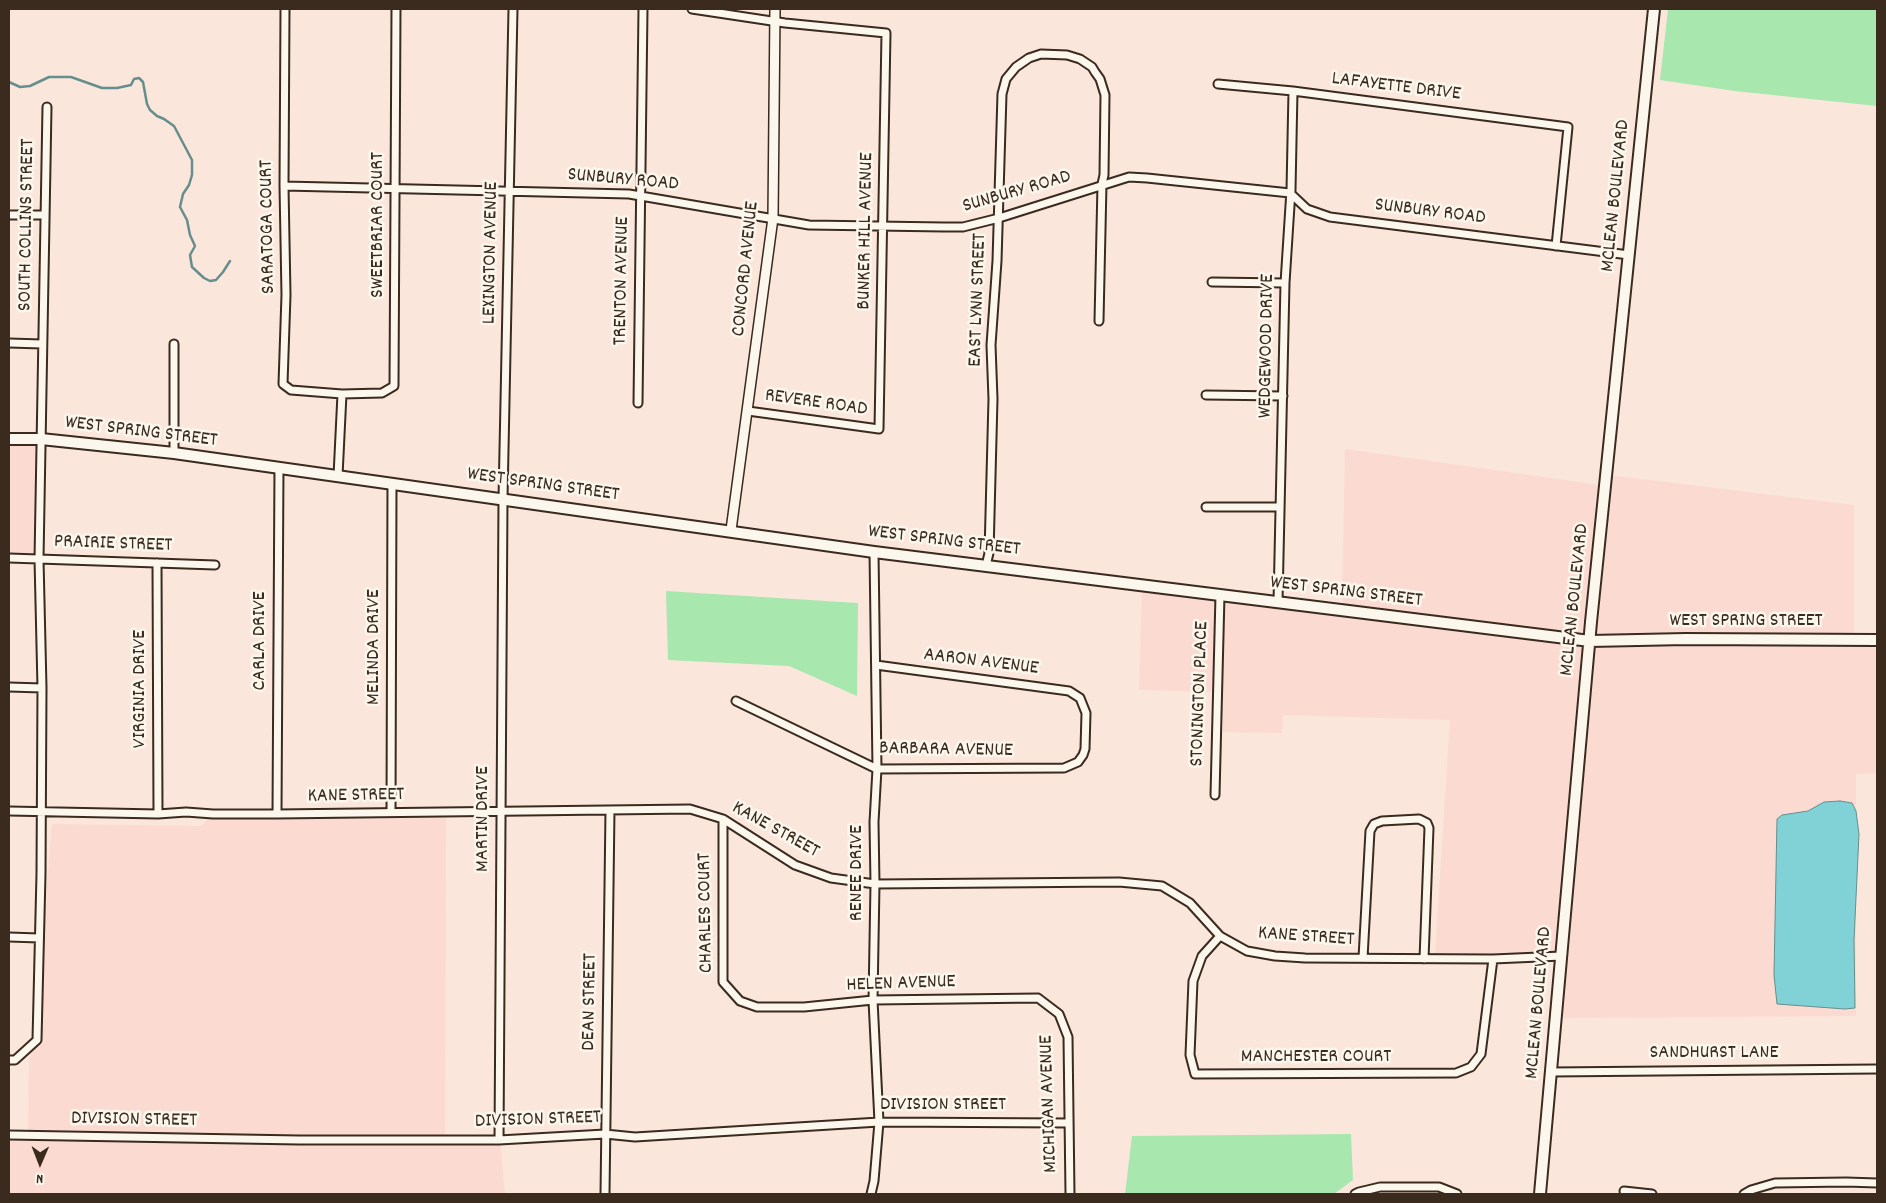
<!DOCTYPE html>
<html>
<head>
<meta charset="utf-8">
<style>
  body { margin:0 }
  #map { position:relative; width:1886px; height:1203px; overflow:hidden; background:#fbe6dc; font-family:Dekko,sans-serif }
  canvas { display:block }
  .frame { position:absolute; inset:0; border:10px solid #3b2a1e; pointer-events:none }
  .north { position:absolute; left:15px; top:1138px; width:50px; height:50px; -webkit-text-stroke:4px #fbf7ec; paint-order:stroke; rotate:181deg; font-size:14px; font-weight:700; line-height:20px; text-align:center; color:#3b2a1e }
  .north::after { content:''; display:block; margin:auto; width:18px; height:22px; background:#3b2a1e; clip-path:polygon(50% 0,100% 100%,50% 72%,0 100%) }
</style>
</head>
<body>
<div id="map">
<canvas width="1886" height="1203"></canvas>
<div class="frame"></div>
<div class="north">N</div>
</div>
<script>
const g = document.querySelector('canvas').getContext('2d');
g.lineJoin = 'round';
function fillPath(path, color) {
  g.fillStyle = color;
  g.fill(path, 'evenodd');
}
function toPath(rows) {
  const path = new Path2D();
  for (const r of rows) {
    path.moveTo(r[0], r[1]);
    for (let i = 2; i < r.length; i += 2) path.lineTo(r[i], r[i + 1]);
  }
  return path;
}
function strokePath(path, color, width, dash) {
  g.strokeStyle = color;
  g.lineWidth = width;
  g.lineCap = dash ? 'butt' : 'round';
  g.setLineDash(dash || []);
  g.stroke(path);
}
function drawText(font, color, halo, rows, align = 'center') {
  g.font = font + ' Dekko,sans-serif';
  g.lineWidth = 5;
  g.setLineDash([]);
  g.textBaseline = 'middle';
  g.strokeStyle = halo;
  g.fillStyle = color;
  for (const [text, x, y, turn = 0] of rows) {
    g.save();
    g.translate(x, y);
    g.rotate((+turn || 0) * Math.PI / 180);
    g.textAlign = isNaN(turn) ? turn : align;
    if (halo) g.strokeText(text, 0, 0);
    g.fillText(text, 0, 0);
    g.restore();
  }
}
const built = toPath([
  [9,440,39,441,37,557,9,556],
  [1345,449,1600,485,1585,636,1342,605],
  [1609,475,1854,505,1854,637,1593,637],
  [1142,590,1586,644,1560,954,1435,956,1450,720,1283,715,1282,733,1223,732,1223,692,1139,690],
  [1877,644,1877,773,1856,774,1856,1016,1560,1018,1593,645],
  [213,814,446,815,445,1138,500,1139,505,1194,9,1194,9,1137,28,1132,29,1060,34,1038,52,824,201,826]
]);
const green = toPath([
  [1668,9,1877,9,1877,106,1735,91,1660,80],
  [666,591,858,603,857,696,789,666,668,660],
  [1351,1134,1353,1180,1334,1194,1125,1194,1132,1136]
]);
const water = toPath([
  [1840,801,1852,803,1856,811,1859,834,1854,940,1855,1008,1845,1009,1777,1004,1774,975,1777,819,1782,815,1808,811,1824,802,1840,801]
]);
const stream = toPath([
  [9,82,20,87,30,86,49,77,71,77,102,88,117,88,131,85,134,79,139,78,143,82,147,104,150,110,157,116,164,119,174,126,192,160,192,175,189,185,183,194,180,207,187,220,190,235,195,246,190,255,192,267,204,278,210,281,216,280,223,272,230,261]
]);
const minor = toPath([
  [285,9,284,186,286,295,283,384,291,390,342,394,382,393,394,386,396,9],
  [692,9,785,23,886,33,879,429,748,411],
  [1218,84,1293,91,1568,127,1556,246],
  [284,186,629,194,809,225,944,227,963,227,999,218,1129,177,1147,178,1290,193,1307,209,1330,217,1629,255],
  [9,215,44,215],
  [1212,282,1285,283],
  [9,343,42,344],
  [1206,395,1283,396],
  [638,403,643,9],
  [174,453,174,344],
  [338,476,342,394],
  [1206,507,1280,507],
  [9,558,215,565],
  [157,563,158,814],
  [986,566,989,553,993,399,991,345,997,261,1002,94,1006,79,1016,67,1029,58,1041,54,1067,55,1080,59,1092,67,1095,72,1100,79,1105,95,1104,175,1102,184,1099,321],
  [1278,602,1285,283,1291,190,1293,91],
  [9,687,42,688],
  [736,701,877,769,1064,768,1078,762,1083,755,1085,749,1086,713,1080,698,1069,691,876,665],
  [1215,795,1220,595],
  [9,811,158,814,186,812,213,814,277,814,690,809,723,819,795,865,831,878,875,884,1119,882,1162,886,1190,903,1220,936,1247,951,1275,956,1305,958,1493,959,1562,956],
  [391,812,392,483],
  [277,814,279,467],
  [723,819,723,982,740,1001,757,1007,804,1007,873,1000,1038,998,1059,1014,1068,1037,1070,1194],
  [1220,936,1202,956,1193,981,1190,1055,1195,1074,1456,1073,1471,1067,1481,1054,1493,959],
  [9,937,39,938],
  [1363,958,1370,831,1374,824,1382,821,1419,819,1427,823,1429,828,1424,959],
  [9,1060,15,1060,37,1040,41,874,42,688,39,559,47,107],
  [1551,1072,1877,1069],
  [9,1135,299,1140,499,1140,605,1134,635,1137,879,1122,1069,1123],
  [499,1140,503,499,513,9],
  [1624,1191,1652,1194],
  [605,1194,610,810],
  [871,1194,874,1181,879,1122,873,1000,875,884,874,822,877,769,874,552],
  [1355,1194,1359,1192,1380,1187,1439,1187,1457,1194],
  [1744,1194,1751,1190,1775,1183,1846,1182,1877,1183]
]);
const tertiary = toPath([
  [731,530,773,218,775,9]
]);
const secondary = toPath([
  [9,439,41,439,174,453,874,552,1590,641,1686,639,1877,640],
  [1540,1194,1591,622,1654,9]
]);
const streetNames = [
  ["LAFAYETTE DRIVE",1396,88,7],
  ["SUNBURY ROAD",623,181,5],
  ["SUNBURY ROAD",1017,193,-16],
  ["MCLEAN BOULEVARD",1617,196,-84],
  ["SUNBURY ROAD",1430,213,7],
  ["SOUTH COLLINS STREET",28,225,-89],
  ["SWEETBRIAR COURT",379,225,-90],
  ["SARATOGA COURT",269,227,-91],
  ["BUNKER HILL AVENUE",867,231,-89],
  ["LEXINGTON AVENUE",492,253,-89],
  ["CONCORD AVENUE",747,269,-84],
  ["TRENTON AVENUE",623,281,-89],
  ["EAST LYNN STREET",979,300,-88],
  ["WEDGEWOOD DRIVE",1268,346,-89],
  ["REVERE ROAD",816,404,8],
  ["WEST SPRING STREET",141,433,7],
  ["WEST SPRING STREET",543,486,8],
  ["WEST SPRING STREET",944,542,7],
  ["PRAIRIE STREET",113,545,2],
  ["WEST SPRING STREET",1346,593,7],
  ["MCLEAN BOULEVARD",1576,600,-84],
  ["WEST SPRING STREET",1746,622],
  ["CARLA DRIVE",261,641,-90],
  ["MELINDA DRIVE",375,647,-90],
  ["AARON AVENUE",981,663,7],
  ["VIRGINIA DRIVE",141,689,-90],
  ["STONINGTON PLACE",1201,694,-88],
  ["BARBARA AVENUE",946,751,1],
  ["KANE STREET",356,797,-1],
  ["MARTIN DRIVE",484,819,-90],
  ["KANE STREET",775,831,29],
  ["RENEE DRIVE",858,873,-90],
  ["CHARLES COURT",707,913,-91],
  ["KANE STREET",1306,938,4],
  ["HELEN AVENUE",901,985,-2],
  ["DEAN STREET",591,1002,-89],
  ["MCLEAN BOULEVARD",1540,1003,-85],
  ["SANDHURST LANE",1714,1054],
  ["MANCHESTER COURT",1316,1058],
  ["MICHIGAN AVENUE",1050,1104,-92],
  ["DIVISION STREET",943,1106],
  ["DIVISION STREET",134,1121,1],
  ["DIVISION STREET",538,1121,-2]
];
fillPath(built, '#fbdad1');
fillPath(green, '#a8e7ae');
fillPath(water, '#81d2d7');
strokePath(water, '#658f8d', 1);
strokePath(stream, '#658f8d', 2.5);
strokePath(minor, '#3b2a1e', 11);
strokePath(tertiary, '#3b2a1e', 12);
strokePath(secondary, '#3b2a1e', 14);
strokePath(minor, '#fbf7ec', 7);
strokePath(tertiary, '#fbf7ec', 9);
strokePath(secondary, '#fbf7ec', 10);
drawText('20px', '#3b2a1e', '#fbf7ec', streetNames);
</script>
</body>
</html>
